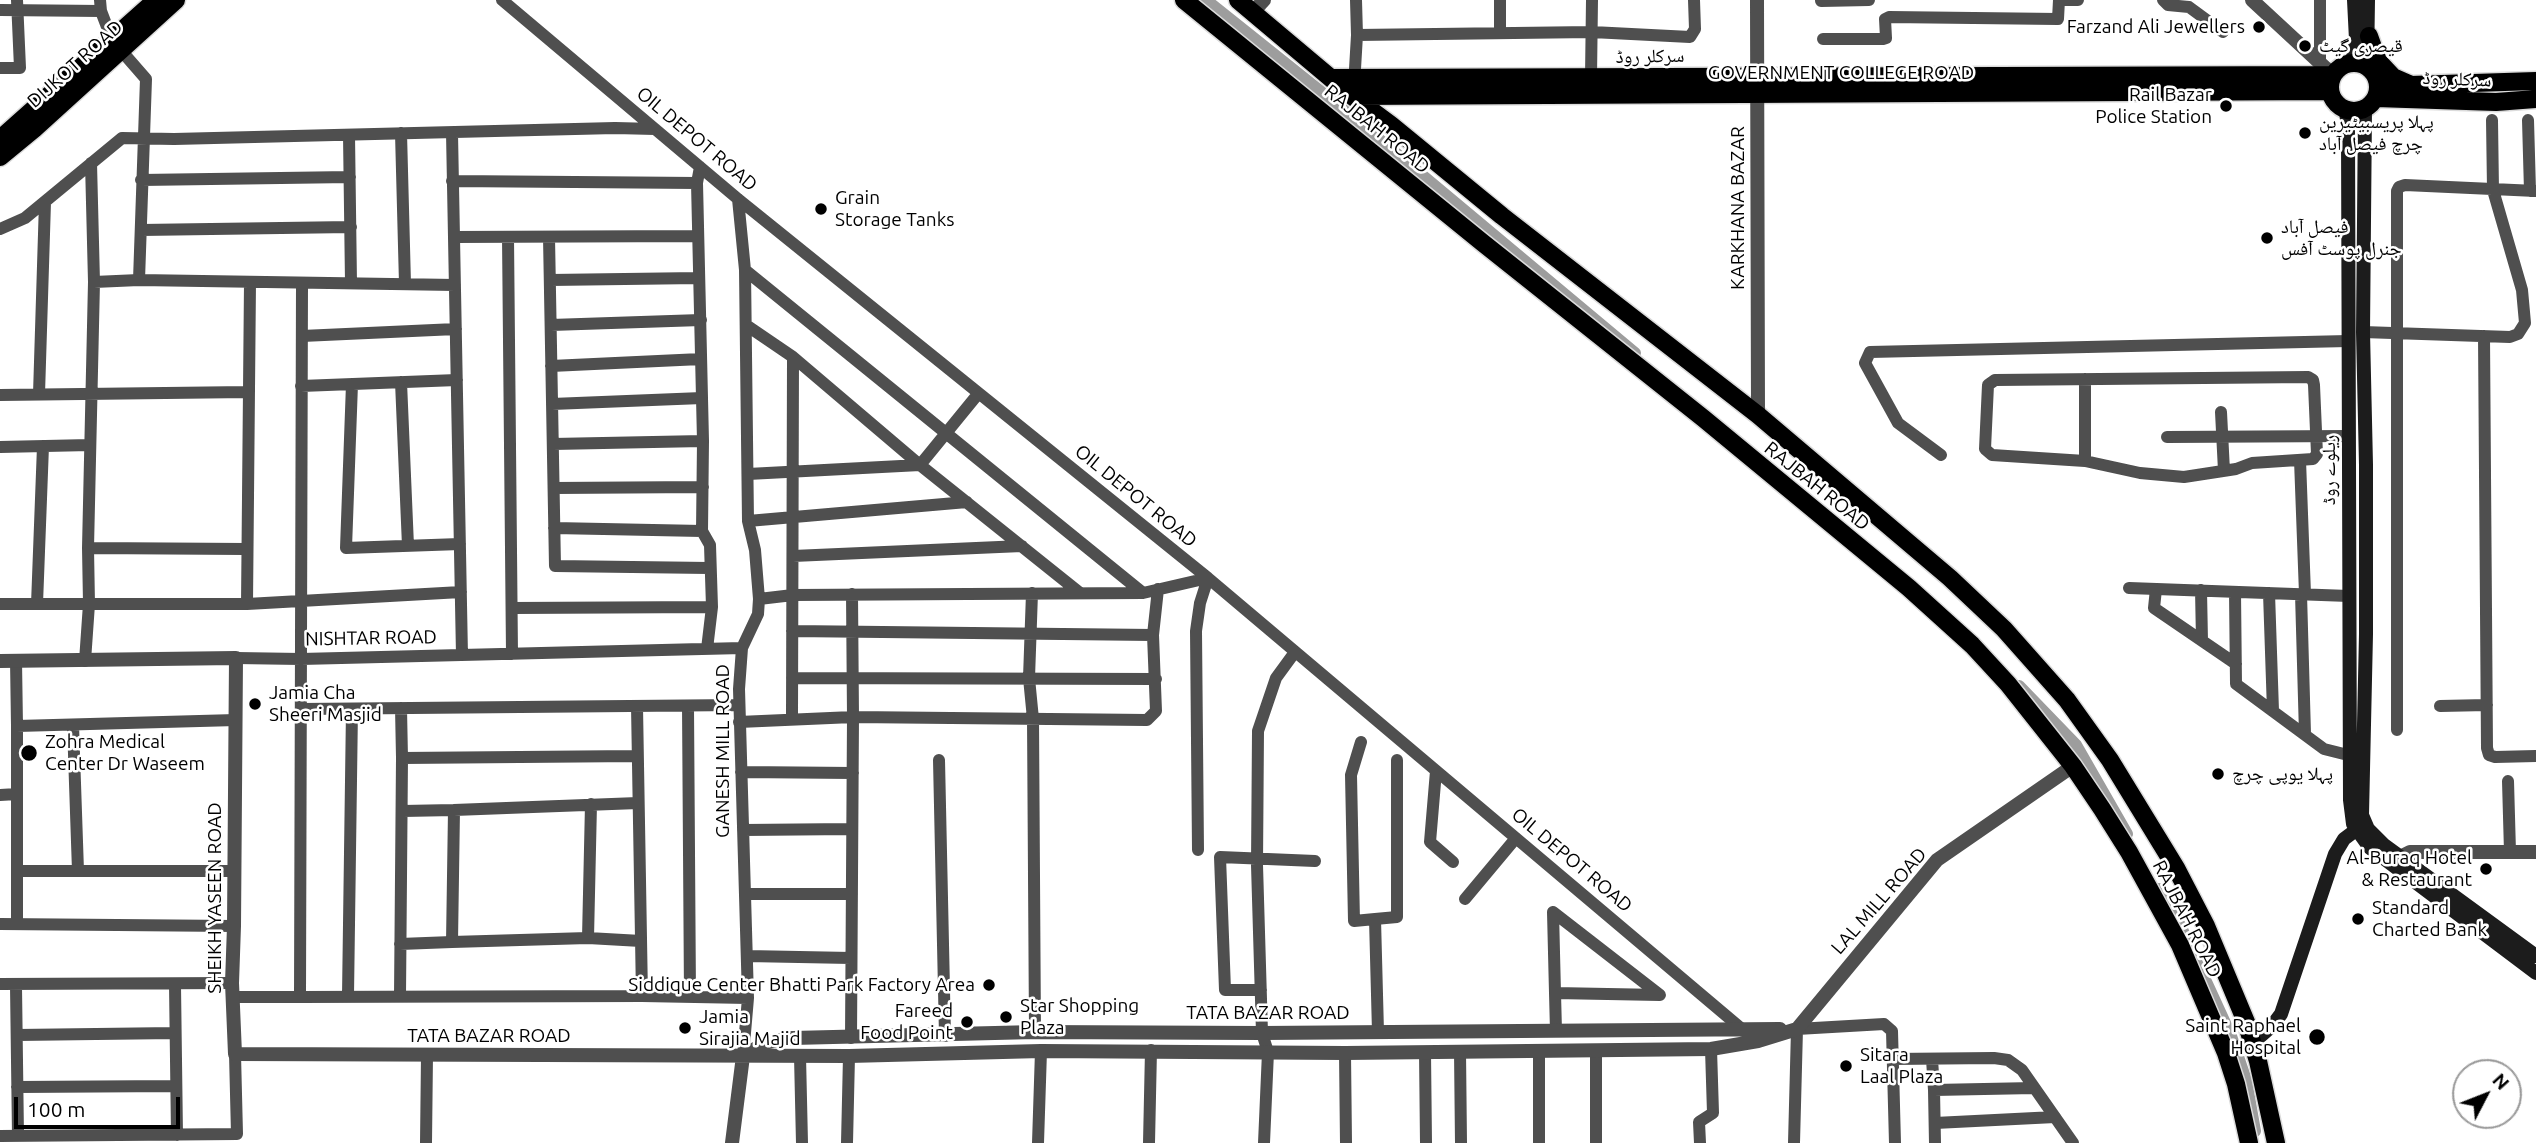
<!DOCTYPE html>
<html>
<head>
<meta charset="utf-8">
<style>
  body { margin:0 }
  #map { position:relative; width:2536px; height:1143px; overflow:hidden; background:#fff; font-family:Ubuntu,sans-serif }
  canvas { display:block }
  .north { position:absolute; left:2452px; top:1059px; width:70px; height:70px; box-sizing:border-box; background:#fff; border:2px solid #999; border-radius:50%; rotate:48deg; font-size:19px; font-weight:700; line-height:28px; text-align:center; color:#000 }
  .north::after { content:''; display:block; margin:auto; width:24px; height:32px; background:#000; clip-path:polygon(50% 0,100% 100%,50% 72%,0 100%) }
  .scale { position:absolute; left:14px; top:1097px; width:166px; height:32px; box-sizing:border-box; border:4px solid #000; border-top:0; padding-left:9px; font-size:21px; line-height:24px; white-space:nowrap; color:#000; -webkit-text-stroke:5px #fff; paint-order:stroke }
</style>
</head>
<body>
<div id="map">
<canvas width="2536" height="1143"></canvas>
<div class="north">N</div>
<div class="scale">100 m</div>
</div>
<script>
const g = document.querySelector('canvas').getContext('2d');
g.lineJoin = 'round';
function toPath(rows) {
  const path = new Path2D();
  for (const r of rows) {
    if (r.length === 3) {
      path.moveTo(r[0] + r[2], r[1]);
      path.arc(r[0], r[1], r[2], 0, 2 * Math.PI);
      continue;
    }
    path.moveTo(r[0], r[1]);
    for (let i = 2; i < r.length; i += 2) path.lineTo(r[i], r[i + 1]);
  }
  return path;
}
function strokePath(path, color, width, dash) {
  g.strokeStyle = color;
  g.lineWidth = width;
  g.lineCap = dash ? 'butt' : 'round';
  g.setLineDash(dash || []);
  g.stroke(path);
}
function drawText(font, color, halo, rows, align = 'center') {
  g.font = font + ' Ubuntu,"Noto Naskh Arabic",sans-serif';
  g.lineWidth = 5;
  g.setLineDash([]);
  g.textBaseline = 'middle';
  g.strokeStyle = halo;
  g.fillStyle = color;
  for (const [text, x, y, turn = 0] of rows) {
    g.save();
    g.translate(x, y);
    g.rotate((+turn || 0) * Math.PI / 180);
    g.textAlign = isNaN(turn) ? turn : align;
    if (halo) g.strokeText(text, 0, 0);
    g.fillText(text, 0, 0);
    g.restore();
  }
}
const canal = toPath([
  [1206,0,1350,115,1635,353],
  [2019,686,2076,745,2127,834],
  [2159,889,2181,927,2231,1036,2246,1080,2255,1131]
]);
const minor = toPath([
  [100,0,101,11,112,40,146,79,139,280,455,285],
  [502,0,738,199,1208,578,1742,1029],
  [1500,0,1500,33],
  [2065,0,2078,0],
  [2163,0,2168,5,2189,7,2223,32],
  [2320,0,2320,65],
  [1821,1,1869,0],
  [0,10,101,11],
  [1357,35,1592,32,1690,37,1695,29,1694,0],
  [1823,39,1883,39,1886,38,1885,19,1889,17,2058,19,2059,0],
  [0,68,20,68,17,0],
  [1591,77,1592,0],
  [1354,86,1357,35,1356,0],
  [2528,120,2530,191],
  [401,133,405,284],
  [452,133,462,655],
  [349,135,351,283],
  [91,163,94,282],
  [700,167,697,183,703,441,702,531,710,545,712,607,707,649],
  [141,180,350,177],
  [452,181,697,183],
  [738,199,745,270,748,521,755,550,759,599,758,614,742,648,739,689,748,998,743,1056],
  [0,229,25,218,122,138,174,139,615,128,655,129],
  [141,230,351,227],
  [454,237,698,236],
  [508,237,512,654],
  [549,237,555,566,709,568],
  [745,270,1143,593],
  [550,280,699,278],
  [302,283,300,997,642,996,748,998],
  [551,325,701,320],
  [746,325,793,357,920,465,1080,593],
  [2363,332,2510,337,2518,334,2525,323,2522,290,2493,190,2492,120],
  [302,336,456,329],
  [2484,336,2487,748,2489,755,2495,757,2536,756],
  [551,366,701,359],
  [2308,377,2313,380,2314,385,2317,454,2313,459,2252,463,2236,469,2184,477,2140,473,2085,461,1992,455,1985,449,1988,385,1995,380,2308,377],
  [401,382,408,546],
  [352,384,346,548,460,544],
  [301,386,457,380],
  [39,394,45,202],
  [0,395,248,392],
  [552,404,702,398],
  [2221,412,2224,471],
  [2167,437,2349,436],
  [553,444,703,441],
  [0,447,90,445],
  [1941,455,1898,423,1865,363,1870,352,2348,341],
  [2300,460,2305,594],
  [2085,461,2085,379],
  [748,474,920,465,978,394],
  [554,488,703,487],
  [748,521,967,502],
  [554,528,702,531],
  [88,548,246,549],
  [793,556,1022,546],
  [2129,588,2349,596],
  [2156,589,2154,608,2236,664],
  [2201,590,2202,641],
  [2235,592,2236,684,2324,749,2352,756],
  [1032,593,1029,678,1033,719,1035,1032],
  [2269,593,2273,711],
  [2301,594,2305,734],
  [759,599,793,595,1143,593,1208,578,1200,603,1196,631,1198,850],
  [0,604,247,604,461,592],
  [37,604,43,446],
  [247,604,250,282],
  [512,608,712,607],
  [792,631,1153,635],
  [236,658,301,659,742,648],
  [16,660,17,726],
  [85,661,89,604,88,548,94,282,139,280],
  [792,678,1156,679],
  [637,706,642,996],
  [688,706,690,996],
  [2440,706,2487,705],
  [401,708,402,758],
  [301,709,739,705],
  [792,718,793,357],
  [739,722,853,717,852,594],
  [73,725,78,871],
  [2397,730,2397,191,2399,187,2405,185,2536,191],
  [1361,742,1351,775,1354,921,1375,919],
  [939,760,945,1036],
  [1436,771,1430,842,1453,862],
  [741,772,853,773],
  [2508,781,2510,852],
  [0,795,17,794],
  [638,803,454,810,452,942,588,938,641,941],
  [403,811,454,810],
  [743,830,852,829],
  [17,871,235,871],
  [745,894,852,894],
  [1465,899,1516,838],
  [0,924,234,926],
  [17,924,17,726,236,720],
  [588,938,591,804],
  [400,944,452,942],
  [747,956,851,958],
  [0,984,232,983],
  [175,985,177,1135],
  [16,986,18,1136],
  [1261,990,1225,990,1220,857,1315,861],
  [1555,993,1660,995,1553,912,1555,993,1556,1031],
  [348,996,352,709],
  [400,996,402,758,637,756],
  [234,997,300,997],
  [1378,1032,1375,919,1397,917,1397,760],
  [17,1035,175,1033],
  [851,1038,853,717,1147,720,1156,711,1153,635,1158,589],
  [1460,1051,1461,1143],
  [1425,1052,1426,1143],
  [1539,1052,1539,1143],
  [1345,1053,1346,1143],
  [800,1056,802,1143],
  [1892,1059,1994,1058,2008,1060,2022,1070,2073,1143],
  [1932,1059,1934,1090,2034,1088],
  [17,1087,176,1086],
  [1934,1090,1935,1143],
  [1935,1123,2055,1117],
  [0,1136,237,1134,235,1054],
  [426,1143,427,1055],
  [847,1143,849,1056],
  [1038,1143,1041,1051],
  [1149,1143,1151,1050],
  [1264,1143,1268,1052,1262,1033,1257,865,1258,731,1276,678,1295,652],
  [1596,1143,1596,1051],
  [1700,1143,1699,1122,1713,1113,1711,1049],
  [1794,1143,1797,1029,1884,1024,1892,1031,1895,1143]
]);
const tertiary = toPath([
  [1757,0,1758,415],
  [2252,0,2333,75],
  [1253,12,1264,0],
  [0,661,236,658,234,926,232,983,235,1054,849,1056,1041,1051,1345,1053,1711,1049,1758,1041,1797,1029],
  [2400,857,2410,852,2536,852],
  [1797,1029,1937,860,2073,766],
  [744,1055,767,1042,793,1038,1035,1032,1262,1033,1780,1029],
  [732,1143,743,1056]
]);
const secondary = toPath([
  [2352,63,2356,40,2354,0],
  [2367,66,2368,0],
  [2365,109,2363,332,2366,465,2366,634,2362,815,2368,829,2384,845,2536,956],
  [2346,110,2348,130,2350,800,2353,824,2370,848,2536,973],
  [2226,1053,2256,1040,2272,1026,2281,1014,2335,854,2344,839,2364,824]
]);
const primary = toPath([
  [1184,0,1483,243,1703,418,1909,588,1972,645,2008,684,2073,766,2102,809,2129,852,2180,945,2226,1053,2236,1084,2249,1143],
  [1238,0,1352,96,1391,125,1502,216,1758,415,1950,578,2004,629,2067,700,2110,760,2176,868,2206,926,2246,1022,2258,1061,2276,1143],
  [2369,36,2378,61,2393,77,2409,84],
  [2354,87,24],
  [1331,78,2333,75],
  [2379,86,2536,81],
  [1352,96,2330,91],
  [2376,98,2496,102,2536,99],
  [0,139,156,0],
  [0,157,34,129,176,0]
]);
const markers = [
  [2259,27,7,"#000"],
  [2305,46,7,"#000"],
  [2226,106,7,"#000"],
  [2305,133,7,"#000"],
  [821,209,7,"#000"],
  [2267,238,7,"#000"],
  [255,704,7,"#000"],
  [29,753,9,"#000"],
  [2218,774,7,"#000"],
  [2486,869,7,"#000"],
  [2358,919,7,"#000"],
  [989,985,7,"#000"],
  [1006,1017,7,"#000"],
  [967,1022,7,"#000"],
  [685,1028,7,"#000"],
  [2317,1037,9,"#000"],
  [1846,1066,7,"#000"]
];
const poiNames = [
  ["Farzand Ali Jewellers",2245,27,"right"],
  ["قیصری گیٹ",2319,46],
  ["Rail Bazar",2212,95,"right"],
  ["Police Station",2212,117,"right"],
  ["پہلا پریسبیٹیرین",2319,122],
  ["چرچ فیصل آباد",2319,144],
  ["Grain",835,198],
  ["Storage Tanks",835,220],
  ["فیصل آباد",2281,227],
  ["جنرل پوسٹ آفس",2281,249],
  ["Jamia Cha",269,693],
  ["Sheeri Masjid",269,715],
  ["Zohra Medical",45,742],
  ["Center Dr Waseem",45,764],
  ["پہلا یوپی چرچ",2232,774],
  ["Al-Buraq Hotel",2472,858,"right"],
  ["& Restaurant",2472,880,"right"],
  ["Standard",2372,908],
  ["Charted Bank",2372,930],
  ["Siddique Center Bhatti Park Factory Area",975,985,"right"],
  ["Star Shopping",1020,1006],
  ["Plaza",1020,1028],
  ["Fareed",953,1011,"right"],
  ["Food Point",953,1033,"right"],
  ["Jamia",699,1017],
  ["Sirajia Majid",699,1039],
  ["Saint Raphael",2301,1026,"right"],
  ["Hospital",2301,1048,"right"],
  ["Sitara",1860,1055],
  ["Laal Plaza",1860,1077]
];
const streetNames = [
  ["سرکلر روڈ",1650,56,-1],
  ["DIJKOT ROAD",75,64,-42],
  ["GOVERNMENT COLLEGE ROAD",1841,73],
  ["سرکلر روڈ",2457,79,2],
  ["RAJBAH ROAD",1377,129,39],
  ["OIL DEPOT ROAD",697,139,40],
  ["KARKHANA BAZAR",1738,208,-90],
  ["ریلوے روڈ",2329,470,-90],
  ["RAJBAH ROAD",1817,486,39],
  ["OIL DEPOT ROAD",1136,496,39],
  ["NISHTAR ROAD",371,638,-1],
  ["GANESH MILL ROAD",723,751,-90],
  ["OIL DEPOT ROAD",1572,860,40],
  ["SHEIKH YASEEN ROAD",215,898,-90],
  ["LAL MILL ROAD",1879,901,-49],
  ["RAJBAH ROAD",2187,919,63],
  ["TATA BAZAR ROAD",1268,1013],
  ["TATA BAZAR ROAD",489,1036]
];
strokePath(canal, '#9d9d9d', 12);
strokePath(primary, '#dbdbdb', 21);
strokePath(minor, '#4f4f4f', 12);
strokePath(tertiary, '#4f4f4f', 14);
strokePath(secondary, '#1c1c1c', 14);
strokePath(primary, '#000', 18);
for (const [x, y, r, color] of markers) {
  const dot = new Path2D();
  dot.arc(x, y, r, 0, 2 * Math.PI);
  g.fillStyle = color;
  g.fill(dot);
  strokePath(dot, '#fff', 2.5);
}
drawText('19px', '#000', '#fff', poiNames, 'left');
drawText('19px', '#000', '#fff', streetNames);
</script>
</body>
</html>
